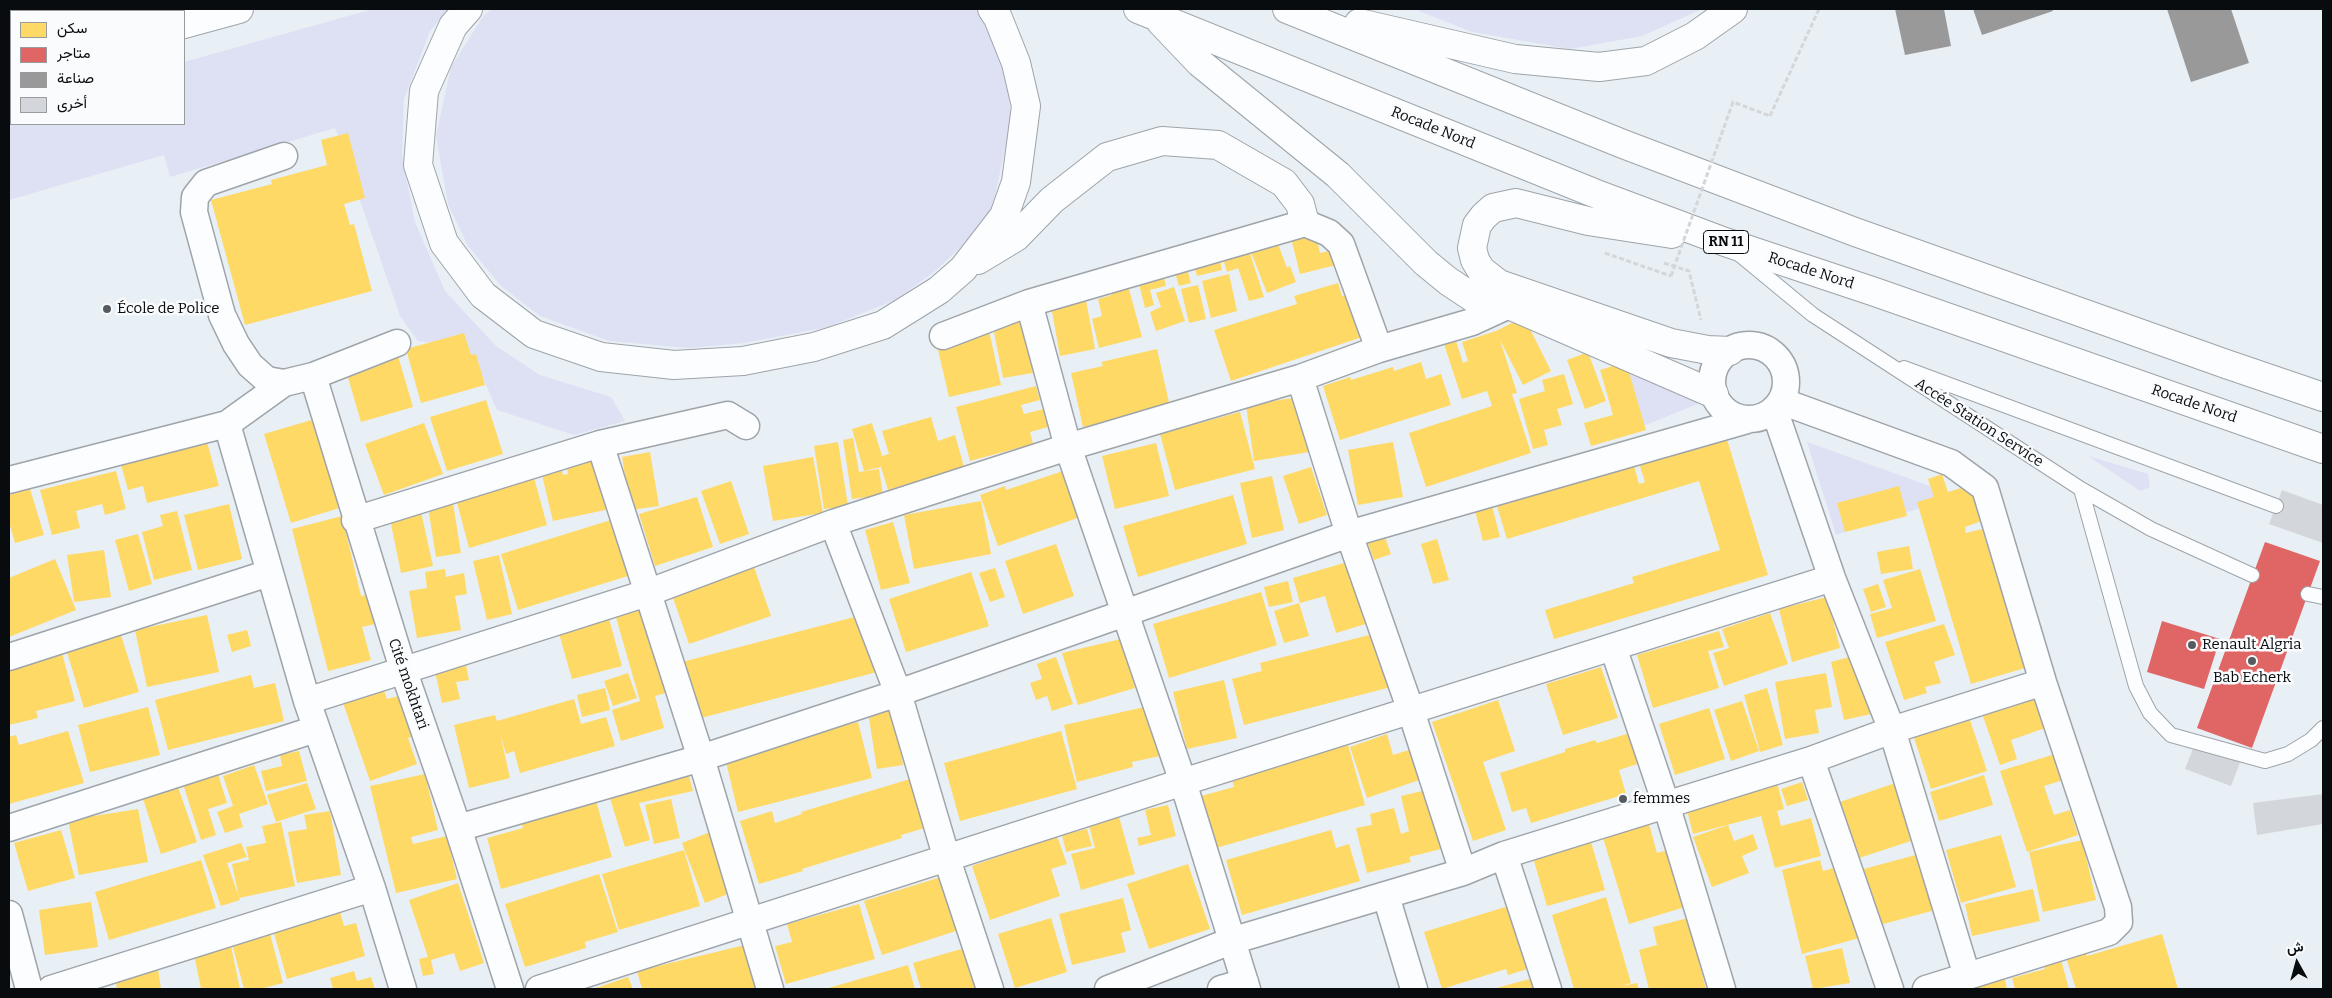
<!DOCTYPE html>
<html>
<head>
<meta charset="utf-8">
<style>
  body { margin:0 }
  #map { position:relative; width:2332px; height:998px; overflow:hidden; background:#e8eff5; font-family:Bitter,Vazirmatn,serif }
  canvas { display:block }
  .frame { position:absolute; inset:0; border:10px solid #080c0f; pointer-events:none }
  .legend { position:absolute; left:10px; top:10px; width:175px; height:115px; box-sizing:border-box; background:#f9fbfd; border:1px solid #999b9e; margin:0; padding:6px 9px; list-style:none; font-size:15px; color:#080c0f }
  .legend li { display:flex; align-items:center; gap:10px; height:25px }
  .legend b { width:25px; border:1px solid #999b9e }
  .north { position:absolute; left:2272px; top:938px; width:50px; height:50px; -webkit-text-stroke:4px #f9fbfd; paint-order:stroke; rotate:353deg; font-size:14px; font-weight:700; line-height:20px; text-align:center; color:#080c0f }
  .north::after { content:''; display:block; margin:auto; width:18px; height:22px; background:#080c0f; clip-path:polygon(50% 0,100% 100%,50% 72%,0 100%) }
</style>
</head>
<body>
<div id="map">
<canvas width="2332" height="998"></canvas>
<div class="frame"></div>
<ul class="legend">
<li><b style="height:14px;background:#ffd966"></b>سكن</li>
<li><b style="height:14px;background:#e06666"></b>متاجر</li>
<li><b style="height:14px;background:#999"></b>صناعة</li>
<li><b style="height:14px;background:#d3d7db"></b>أخرى</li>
</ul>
<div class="north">ش</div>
</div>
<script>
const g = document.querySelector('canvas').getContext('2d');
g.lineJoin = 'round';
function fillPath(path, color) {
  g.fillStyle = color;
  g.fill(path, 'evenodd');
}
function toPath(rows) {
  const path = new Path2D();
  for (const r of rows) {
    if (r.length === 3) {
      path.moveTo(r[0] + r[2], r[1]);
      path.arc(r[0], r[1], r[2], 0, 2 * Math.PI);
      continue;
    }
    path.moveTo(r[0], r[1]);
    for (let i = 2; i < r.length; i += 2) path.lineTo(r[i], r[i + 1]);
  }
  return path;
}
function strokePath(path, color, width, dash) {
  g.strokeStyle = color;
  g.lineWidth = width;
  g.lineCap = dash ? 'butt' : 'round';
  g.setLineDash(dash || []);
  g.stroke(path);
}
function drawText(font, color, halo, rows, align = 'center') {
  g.font = font + ' Bitter,serif';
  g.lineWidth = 5;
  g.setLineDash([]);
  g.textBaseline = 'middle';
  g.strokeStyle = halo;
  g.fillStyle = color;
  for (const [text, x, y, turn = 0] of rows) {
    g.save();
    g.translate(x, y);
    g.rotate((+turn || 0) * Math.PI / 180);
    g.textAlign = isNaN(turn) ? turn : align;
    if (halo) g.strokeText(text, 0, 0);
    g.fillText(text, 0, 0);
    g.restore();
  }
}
const green = toPath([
  [373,9,448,9,430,31,404,99,402,157,415,222,445,291,496,346,540,375,611,397,625,421,574,435,497,410,475,360,446,345,418,341,400,316,335,128,170,177,164,155,9,200,9,111,11,110,11,124,184,124,184,62],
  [492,9,980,9,1007,72,1011,121,992,210,963,245,934,272,895,300,828,327,744,343,688,348,609,341,540,316,501,286,468,246,448,204,436,136,451,67,484,15],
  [1414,9,1702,9,1642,36,1570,49,1472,32],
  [1616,361,1703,402,1638,428],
  [1807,442,1958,496,1836,535],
  [2088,456,2148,474,2150,487,2140,491]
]);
const homes = toPath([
  [348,133,365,198,344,204,350,225,354,224,372,291,245,325,211,200,272,184,271,180,327,165,321,140],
  [1315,232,1320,253,1333,250,1336,265,1300,274,1291,238],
  [1259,237,1263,250,1278,244,1287,268,1290,266,1296,282,1267,293,1247,242],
  [1246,241,1264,297,1249,301,1238,268,1227,272,1220,249],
  [1218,251,1222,270,1197,276,1192,257],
  [1186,265,1191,283,1179,286,1174,269],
  [1162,269,1166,286,1150,290,1154,305,1145,308,1137,276],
  [1229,274,1237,311,1211,318,1202,281],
  [1127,282,1142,337,1099,348,1092,319,1102,316,1098,299,1112,295,1109,287],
  [1338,283,1342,296,1357,292,1371,334,1231,381,1214,330,1297,304,1294,296],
  [1198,285,1206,319,1189,323,1181,289],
  [1174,287,1185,321,1156,331,1150,312,1161,307,1156,293],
  [1086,300,1095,349,1060,356,1051,306],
  [1022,316,1033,373,1003,378,992,322],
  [1524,317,1551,371,1523,385,1500,340,1517,393,1512,394,1531,453,1426,487,1409,433,1492,406,1487,391,1462,399,1444,344,1456,341,1463,363,1468,361,1462,342,1496,331],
  [988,326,1001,385,949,397,936,341],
  [464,333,471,355,476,354,485,385,421,403,406,349],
  [1157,349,1170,407,1083,427,1071,373,1103,366,1101,362],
  [1588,352,1606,401,1585,409,1567,360],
  [398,356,413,407,361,422,346,371],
  [1421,362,1426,379,1441,374,1451,405,1340,440,1323,386,1350,377,1351,380,1393,367,1394,371],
  [1626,362,1646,430,1591,446,1584,423,1613,415,1600,370],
  [1564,374,1573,404,1557,409,1562,425,1544,430,1548,445,1533,449,1519,399,1545,391,1542,380],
  [1036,386,1040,400,1021,405,1024,414,1044,409,1048,427,1030,432,1033,444,970,461,956,407],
  [1300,397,1309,452,1254,461,1246,405],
  [486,400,503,454,447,471,430,417],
  [1240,412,1255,469,1175,490,1160,434],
  [931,417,938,441,955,435,964,467,888,490,881,467,864,471,852,429,872,423,882,456,889,454,882,431],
  [315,419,349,505,291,523,264,434],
  [424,423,443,474,384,495,365,444],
  [1726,436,1768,575,1554,639,1545,610,1634,583,1632,577,1720,550,1699,481,1507,539,1496,503,1633,462,1639,484,1645,482,1639,463],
  [206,438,219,486,147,503,143,486,128,490,120,461],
  [853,438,859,472,879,469,883,495,852,499,843,440],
  [838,442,848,506,824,509,814,446],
  [1393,442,1403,497,1358,505,1348,450],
  [1156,443,1169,496,1115,509,1102,456],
  [597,452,610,509,553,521,540,467,560,463,563,475,568,474,565,459],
  [650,452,659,506,631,510,622,457],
  [813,457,823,513,773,521,763,466],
  [1311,467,1327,515,1299,524,1283,476],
  [1069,469,1086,515,998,546,980,495,1005,486,1006,490],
  [116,471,126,509,105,515,102,504,76,511,80,528,52,535,40,490],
  [533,474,547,525,469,548,455,495],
  [1942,474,1948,492,1971,485,1982,521,1965,527,1966,533,1982,529,2025,668,1971,684,1917,502,1934,497,1928,479],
  [1272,476,1284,530,1252,538,1240,483],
  [731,481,749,534,720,544,701,491],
  [1899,486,1907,516,1845,532,1837,503],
  [30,489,44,535,15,543,9,522,9,495],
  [1233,495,1247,544,1138,577,1123,526],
  [697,497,713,547,655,566,639,514],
  [981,501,991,554,914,569,904,515],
  [453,503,461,553,436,557,428,507],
  [229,504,242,559,198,570,184,515],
  [1492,506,1500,537,1483,541,1475,511],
  [177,511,192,570,154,580,142,532,163,526,160,515],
  [421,512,433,566,401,573,390,519],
  [342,516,361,596,376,593,383,622,362,627,371,660,328,671,292,529],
  [611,520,628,576,518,610,501,554],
  [893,522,910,583,881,590,865,530],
  [1383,532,1391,554,1374,560,1366,538],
  [138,534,152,584,129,591,115,540],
  [1437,539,1449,580,1433,584,1421,544],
  [1056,544,1074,596,1023,614,1005,561],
  [1909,546,1913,569,1881,574,1877,552],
  [104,550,111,597,74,602,67,555],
  [499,555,512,614,487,620,473,561],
  [55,559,76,610,9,637,9,578],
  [1354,560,1372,622,1336,633,1325,596,1300,603,1293,578],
  [753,564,771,616,689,644,671,592],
  [995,568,1005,597,990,602,979,573],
  [445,569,446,577,464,573,467,594,455,596,461,630,417,638,409,591,427,588,425,572],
  [1920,569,1936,621,1877,638,1870,614,1892,608,1883,580],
  [971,572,989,626,906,652,889,599],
  [1288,581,1293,602,1269,607,1264,587],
  [1878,584,1886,607,1871,612,1863,589],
  [1261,592,1277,645,1169,678,1153,624],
  [1827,597,1840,648,1792,662,1779,609],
  [645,598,673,691,655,696,664,728,621,741,612,710,640,701,613,607],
  [1299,603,1309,636,1284,643,1274,611],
  [1770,613,1788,664,1724,686,1713,653,1729,648,1722,629],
  [207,615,219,672,147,687,135,630],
  [608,615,622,666,572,679,558,630],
  [862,615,877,672,697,719,682,662],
  [1944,624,1955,655,1934,662,1941,683,1925,687,1927,693,1904,700,1885,642],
  [247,630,251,646,232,652,227,635],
  [1719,631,1724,647,1708,651,1719,688,1653,708,1637,655],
  [120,632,139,692,84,708,66,649],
  [1377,633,1391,687,1244,725,1232,679,1262,671,1260,663],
  [1121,639,1135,688,1078,705,1062,653],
  [62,653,75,701,36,711,38,718,9,725,9,668],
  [1857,655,1871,714,1844,720,1831,662],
  [1056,657,1073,704,1052,711,1047,696,1036,700,1030,683,1042,679,1037,664],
  [465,660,469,680,456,682,460,699,442,703,434,667],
  [1601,667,1618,718,1563,735,1546,684],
  [628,673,637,698,613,706,604,681],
  [1826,673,1832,707,1815,710,1819,733,1785,739,1775,682],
  [251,675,254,688,275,683,284,721,168,750,155,700],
  [1224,680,1237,738,1187,749,1173,692],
  [382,685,387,699,399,696,413,736,408,738,417,764,370,781,342,700],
  [605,688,610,710,582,717,577,695],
  [1767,688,1783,745,1760,752,1744,695],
  [2032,693,2045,728,2011,740,2017,759,2000,765,1981,711],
  [574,699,581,724,606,717,615,746,520,773,514,751,506,754,500,733,510,778,469,788,454,725,495,715,497,721],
  [1498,700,1515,751,1483,762,1506,830,1473,841,1432,722],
  [1742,701,1759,751,1731,761,1714,710],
  [1149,706,1160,756,1132,762,1133,767,1077,782,1064,725],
  [148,707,160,755,90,772,78,725],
  [894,708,903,765,877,769,868,712],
  [1709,708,1725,759,1675,775,1659,724],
  [1968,714,1987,771,1931,789,1912,732],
  [858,722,872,778,738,812,725,758,752,748],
  [68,731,84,783,9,804,9,737,16,735,19,745],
  [1061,731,1077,789,960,821,944,763],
  [1630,733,1640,763,1619,770,1626,794,1531,823,1526,808,1512,812,1500,773,1565,752,1565,749,1595,740,1597,743],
  [1387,734,1393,755,1415,748,1425,778,1367,798,1350,747],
  [1348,745,1365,805,1216,848,1201,796,1234,787,1232,779],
  [299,751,307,781,266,791,261,771,282,766,280,755],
  [2055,754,2063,780,2044,786,2054,815,2070,810,2078,835,2027,852,2000,771],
  [254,765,268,804,239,814,243,827,225,833,217,812,233,806,223,776],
  [218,774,227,803,208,809,216,835,201,840,183,784],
  [425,774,438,830,411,837,413,844,447,836,457,879,396,893,370,786],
  [1984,775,1993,805,1939,821,1930,792],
  [689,776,693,791,639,803,650,840,625,847,609,795],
  [910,779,925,828,901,835,902,838,802,869,803,871,759,884,740,821,772,811,775,823,802,814,801,812],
  [1776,779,1784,809,1777,811,1781,826,1811,818,1821,856,1775,868,1761,816,1693,834,1685,803],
  [1904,780,1923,837,1856,859,1837,803],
  [1802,782,1808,800,1787,806,1781,789],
  [307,783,316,809,276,822,267,795],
  [178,787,197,842,161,854,143,799],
  [1430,789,1445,848,1409,857,1411,862,1367,873,1356,828,1372,825,1370,814,1394,808,1401,834,1409,831,1401,796],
  [671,799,680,838,654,844,645,805],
  [596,801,612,857,501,889,487,838,523,828,521,822],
  [1168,805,1176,836,1139,846,1137,838,1151,835,1145,810],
  [138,809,148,862,79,875,68,820],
  [330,811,341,875,297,883,288,832,307,829,304,815],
  [1119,817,1135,874,1081,890,1071,854,1095,848,1089,826],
  [1647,817,1657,853,1668,850,1685,907,1629,924,1601,831],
  [281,822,295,886,239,898,232,864,249,860,246,847,266,843,262,826],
  [1728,825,1734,841,1753,834,1758,849,1742,856,1749,873,1712,887,1693,837],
  [1087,829,1092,846,1066,852,1062,835],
  [61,830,75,878,28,891,14,843],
  [1331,830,1336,848,1349,844,1360,881,1242,915,1226,860],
  [710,832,733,892,705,903,682,843],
  [1589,835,1605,890,1547,906,1532,854],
  [2001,835,2016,887,1961,903,1946,850],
  [1057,836,1067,864,1051,869,1060,896,990,920,972,866],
  [2082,840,2096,900,2043,912,2029,852],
  [241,843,247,857,227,863,240,900,221,906,203,855],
  [684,850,700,906,619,930,602,874],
  [1923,853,1939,909,1876,926,1860,870],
  [201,860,216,908,109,940,95,892],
  [1820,860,1823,871,1841,866,1859,938,1802,954,1782,870],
  [1188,864,1210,929,1149,949,1127,884],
  [599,874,618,932,585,942,586,948,525,967,505,904],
  [944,876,962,929,882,955,864,901],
  [458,883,484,963,460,971,454,953,431,960,434,974,423,976,419,959,428,957,409,900],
  [2033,889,2040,921,1972,936,1965,904],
  [1606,897,1631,983,1621,986,1637,983,1639,989,1574,989,1552,915],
  [1123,898,1131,930,1121,933,1126,952,1072,965,1059,914],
  [91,902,98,947,45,955,39,910],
  [859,904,875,959,786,984,775,946,792,942,787,924],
  [1515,904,1534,967,1508,975,1506,969,1442,989,1424,932],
  [340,912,344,926,356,923,365,956,287,979,273,930],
  [1051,918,1067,972,1015,988,998,934],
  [1688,918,1706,989,1649,989,1639,950,1657,945,1653,927],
  [269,930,283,983,260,989,244,989,231,940],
  [2162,934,2178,989,2076,989,2065,954,2085,948,2087,956],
  [745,945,756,989,642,989,637,971],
  [231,946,240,989,201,989,194,954],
  [968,947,981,989,921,989,913,963],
  [1842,948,1850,983,1813,989,1805,956],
  [2058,949,2069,989,2015,989,2012,978,2045,969,2040,954],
  [908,965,915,989,825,989],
  [158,969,161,989,117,989,115,976],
  [354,971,357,981,371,977,375,989,333,989,330,978],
  [2003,972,2007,989,1959,989],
  [628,977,633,989,593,989],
  [1533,978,1536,989,1493,989]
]);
const shops = toPath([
  [2265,542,2320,561,2252,748,2197,728],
  [2162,621,2220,639,2204,689,2147,672]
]);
const industry = toPath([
  [1895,9,1944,9,1951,46,1905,55],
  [1973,9,2052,9,2053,11,1982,35],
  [2167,9,2231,9,2249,63,2191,82]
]);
const building = toPath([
  [2282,490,2323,505,2323,543,2269,524],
  [2198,736,2244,752,2231,786,2185,769],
  [2323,794,2323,824,2257,835,2253,803]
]);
const path = toPath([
  [1770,116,1819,9],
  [1605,253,1671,276],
  [1664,263,1689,271,1701,320]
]);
const lane = toPath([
  [1739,254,1813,315,2081,489,2151,529,2252,575],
  [1904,368,2276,506],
  [2081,489,2136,686,2150,713,2171,735,2265,761,2288,754,2311,740,2323,728],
  [2308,594,2323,597]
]);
const street = toPath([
  [284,156,206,183,195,197,194,212,222,315,236,344,250,365,267,380,284,383,313,376,397,343],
  [1029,303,1068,447,1183,782,1247,989],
  [943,336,1029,303,1305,223,1329,233,1341,244,1379,349],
  [1749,382,37],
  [313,376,403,669,458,828,510,989],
  [1300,378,1349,534,1411,711,1463,872],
  [1781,401,1951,463,1985,488,2043,682,2118,907,2119,922,2109,932,1926,989],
  [1774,409,1832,578,1892,730,1967,976],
  [227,424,284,383],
  [600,444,728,415,746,426],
  [9,480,227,424,307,701,372,888,403,989],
  [355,520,600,444,701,758,770,989],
  [833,523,898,693,947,859,990,989],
  [1613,647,1666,804,1722,989],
  [9,657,269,573],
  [307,701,647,593,833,523,1068,447,1300,378,1379,349,1472,322,1509,305],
  [1811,760,1890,989],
  [9,828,316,729],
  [458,828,701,758,898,693,1349,534,1747,420],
  [1504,855,1548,989],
  [1386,896,1414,989],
  [9,914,29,989],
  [51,989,372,888],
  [539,989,1183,782,1832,578],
  [1108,989,1231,941,1463,872,1504,855,1811,760,1892,730,2043,682],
  [1221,989,1245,982]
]);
const highway = toPath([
  [468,9,453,26,424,91,418,165,444,243,483,295,534,334,601,357,674,365,743,361,814,347,883,325,939,290,963,269,1004,216,1016,182,1026,106,1016,63,998,18,992,9],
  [1138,9,1594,193,1725,242,1875,292,2323,449],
  [1287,9,1623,144,1855,232,2226,364,2323,397],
  [82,11,90,9],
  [1161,22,1200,63,1338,175,1426,263,1448,281,1475,299,1509,305,1714,394],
  [1359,23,1515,59,1599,67,1646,61,1695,36,1733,9],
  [184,24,239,9],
  [9,32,11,32],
  [9,73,11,73],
  [1672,234,1588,221,1516,203,1493,208,1484,216,1477,225,1472,248,1475,260,1481,270,1499,284,1671,343,1708,350,1730,351],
  [978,260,1016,237,1052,200,1107,157,1162,141,1218,145,1284,183,1300,204,1305,223]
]);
const pathBridge = toPath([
  [1671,276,1733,102,1770,116]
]);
const markers = [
  [107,309,5,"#565b60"],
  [2192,645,5,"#565b60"],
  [2252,661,5,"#565b60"],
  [1623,799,5,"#565b60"]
];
const shields = [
  [1726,242,45]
];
const shieldNames = [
  ["RN 11",1726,242]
];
const streetNames = [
  ["Rocade Nord",1433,128,22],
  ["Rocade Nord",1811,271,18],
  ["Rocade Nord",2194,404,19],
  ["Accée Station Service",1979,423,33],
  ["Cité mokhtari",408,684,71]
];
const poiNames = [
  ["École de Police",117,309],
  ["Renault Algria",2202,645],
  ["Bab Echerk",2252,678,"center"],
  ["femmes",1633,799]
];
fillPath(green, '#dee1f4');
fillPath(homes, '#ffd966');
fillPath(shops, '#e06666');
fillPath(industry, '#999');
fillPath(building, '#d3d7db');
strokePath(lane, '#9ea4a9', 16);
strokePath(street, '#9ea4a9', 29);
strokePath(highway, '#9ea4a9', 30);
strokePath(path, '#d4d6d8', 3, [5, 2.5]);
strokePath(lane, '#fcfdfe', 14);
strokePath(street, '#fcfdfe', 26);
strokePath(highway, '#fcfdfe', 28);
strokePath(pathBridge, '#d4d6d8', 3, [5, 2.5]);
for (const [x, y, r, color] of markers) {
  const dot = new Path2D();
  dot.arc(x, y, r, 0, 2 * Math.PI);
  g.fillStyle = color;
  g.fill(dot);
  strokePath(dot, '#f9fbfd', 2);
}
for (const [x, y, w] of shields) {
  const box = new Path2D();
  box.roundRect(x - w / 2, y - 11.5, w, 23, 4);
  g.fillStyle = '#f9fbfd';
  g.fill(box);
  strokePath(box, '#080c0f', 1);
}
drawText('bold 14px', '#080c0f', null, shieldNames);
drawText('15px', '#080c0f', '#f9fbfd', streetNames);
drawText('15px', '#080c0f', '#f9fbfd', poiNames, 'left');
</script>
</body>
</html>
